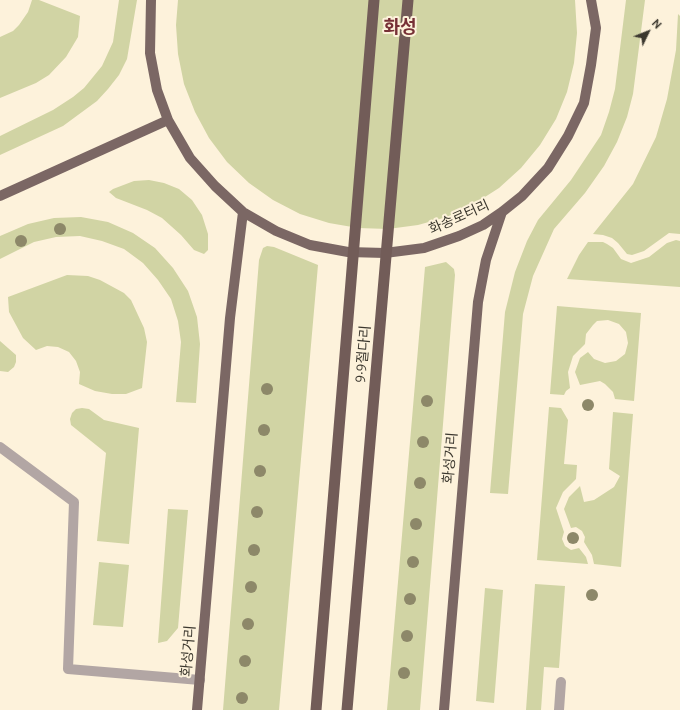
<!DOCTYPE html>
<html>
<head>
<meta charset="utf-8">
<style>
  body { margin:0 }
  #map { position:relative; width:680px; height:710px; overflow:hidden; background:#fdf2db; font-family:Ubuntu,sans-serif }
  canvas { display:block }
  .north { position:absolute; left:628px; top:12px; width:40px; height:40px; -webkit-text-stroke:3px #fdf2db; paint-order:stroke; rotate:47deg; font-size:11px; font-weight:700; line-height:16px; text-align:center; color:#3c382f }
  .north::after { content:''; display:block; margin:auto; width:14px; height:18px; background:#3c382f; clip-path:polygon(50% 0,100% 100%,50% 72%,0 100%) }
</style>
</head>
<body>
<div id="map">
<canvas width="680" height="710"></canvas>
<div class="north">N</div>
</div>
<script>
const g = document.querySelector('canvas').getContext('2d');
g.lineJoin = 'round';
function fillPath(path, color) {
  g.fillStyle = color;
  g.fill(path, 'evenodd');
}
function toPath(rows) {
  const path = new Path2D();
  for (const r of rows) {
    path.moveTo(r[0], r[1]);
    for (let i = 2; i < r.length; i += 2) path.lineTo(r[i], r[i + 1]);
  }
  return path;
}
function strokePath(path, color, width, dash) {
  g.strokeStyle = color;
  g.lineWidth = width;
  g.lineCap = dash ? 'butt' : 'round';
  g.setLineDash(dash || []);
  g.stroke(path);
}
function drawText(font, color, halo, rows, align = 'center') {
  g.font = font + ' Ubuntu,"Noto Sans KR",sans-serif';
  g.lineWidth = 4;
  g.setLineDash([]);
  g.textBaseline = 'middle';
  g.strokeStyle = halo;
  g.fillStyle = color;
  for (const [text, x, y, turn = 0] of rows) {
    g.save();
    g.translate(x, y);
    g.rotate((+turn || 0) * Math.PI / 180);
    g.textAlign = isNaN(turn) ? turn : align;
    if (halo) g.strokeText(text, 0, 0);
    g.fillText(text, 0, 0);
    g.restore();
  }
}
const green = toPath([
  [32,0,39,0,80,16,78,37,66,57,49,75,36,83,0,98,0,37,13,31,19,25,28,12],
  [119,0,137,0,127,59,119,75,108,89,97,101,63,126,0,155,0,136,53,110,73,97,84,88,102,66,113,42],
  [178,0,575,0,577,33,574,63,567,92,556,119,540,145,521,168,499,188,474,204,447,217,418,225,388,229,358,228,329,223,300,214,273,200,249,183,227,162,209,138,195,112,184,84,178,54,176,25],
  [626,0,645,0,633,94,627,117,617,142,604,166,585,193,554,229,533,276,523,314,508,494,490,493,505,312,515,272,527,241,538,220,571,180,601,135,609,112,615,89],
  [678,14,680,16,680,234,669,233,644,251,632,255,627,254,618,243,612,238,603,235,593,234,633,184,656,137,667,99,676,50],
  [149,180,164,183,179,189,192,200,202,215,208,234,208,250,204,254,194,250,181,235,162,218,147,210,116,198,109,192,113,189,134,181],
  [81,217,108,222,133,233,155,248,173,268,188,291,197,317,200,344,196,403,176,402,181,342,178,321,171,299,158,280,143,263,124,249,102,241,80,236,56,237,34,242,0,259,0,236,28,224,54,218],
  [676,240,680,241,680,287,567,279,579,255,588,242,603,242,607,244,613,248,621,259,631,263,649,257,667,243],
  [267,246,274,247,318,265,279,710,223,710,259,260,263,248],
  [446,262,454,269,455,275,420,710,387,710,425,267],
  [67,275,88,276,100,280,124,293,131,300,144,328,147,342,142,388,126,394,112,394,95,391,79,384,80,372,76,361,69,352,58,347,47,346,36,350,23,338,9,312,8,297],
  [557,306,641,313,634,401,615,399,613,392,605,384,600,381,580,385,575,372,580,358,588,352,594,359,605,363,616,361,625,354,628,343,626,332,619,324,608,320,597,321,593,325,586,334,585,344,573,356,568,372,570,388,566,391,564,395,550,394],
  [0,341,16,355,16,362,14,367,8,372,0,371],
  [549,407,561,408,568,420,564,464,577,465,576,479,563,492,556,508,564,532,562,539,565,546,571,550,579,548,586,557,588,564,537,560],
  [82,408,89,409,104,420,139,428,129,544,97,541,106,453,71,425,70,419,72,413,76,409],
  [613,412,633,414,621,567,594,564,592,555,584,542,585,537,582,531,576,527,571,528,564,509,569,497,580,486,584,502,594,500,614,487,620,476,609,469],
  [168,509,188,510,178,628,167,641,158,643],
  [99,562,129,565,123,627,93,625],
  [535,584,565,586,559,668,544,667,541,710,526,710],
  [485,588,503,590,494,703,476,701]
]);
const minor = toPath([
  [0,447,74,502,68,669,200,680],
  [559,710,561,682]
]);
const primary = toPath([
  [151,0,150,53,157,90,168,120,190,158,215,186,243,212,276,231,310,245,348,252,385,253,424,248,459,236,483,225,502,212,522,196,548,168,568,136,584,103,591,65,596,28,591,0],
  [0,196,168,120],
  [197,710,230,318,243,212],
  [444,710,478,302,486,260,502,212]
]);
const trunk = toPath([
  [316,710,374,0],
  [347,710,408,0]
]);
const trees = [
  [60,229],
  [21,241],
  [267,389],
  [427,401],
  [588,405],
  [264,430],
  [423,442],
  [260,471],
  [420,483],
  [257,512],
  [416,524],
  [573,538],
  [254,550],
  [413,562],
  [251,587],
  [592,595],
  [410,599],
  [248,624],
  [407,636],
  [245,661],
  [404,673],
  [242,698]
];
const streetNames = [
  ["화송로터리",459,217,-24],
  ["9·9절다리",363,354,-85],
  ["화성거리",450,458,-85],
  ["화성거리",188,651,-85]
];
const districtNames = [
  ["화성",400,27]
];
fillPath(green, '#d1d4a4');
strokePath(minor, '#b2a6a4', 10);
strokePath(primary, '#7b6764', 10);
strokePath(trunk, '#725c58', 11);
g.fillStyle = '#8d8869';
for (const [x, y] of trees) {
  g.beginPath();
  g.arc(x, y, 6, 0, 2 * Math.PI);
  g.fill();
}
drawText('14px', '#3c382f', '#fdf2db', streetNames);
drawText('bold 18px', '#773036', '#fdf2db', districtNames);
</script>
</body>
</html>
